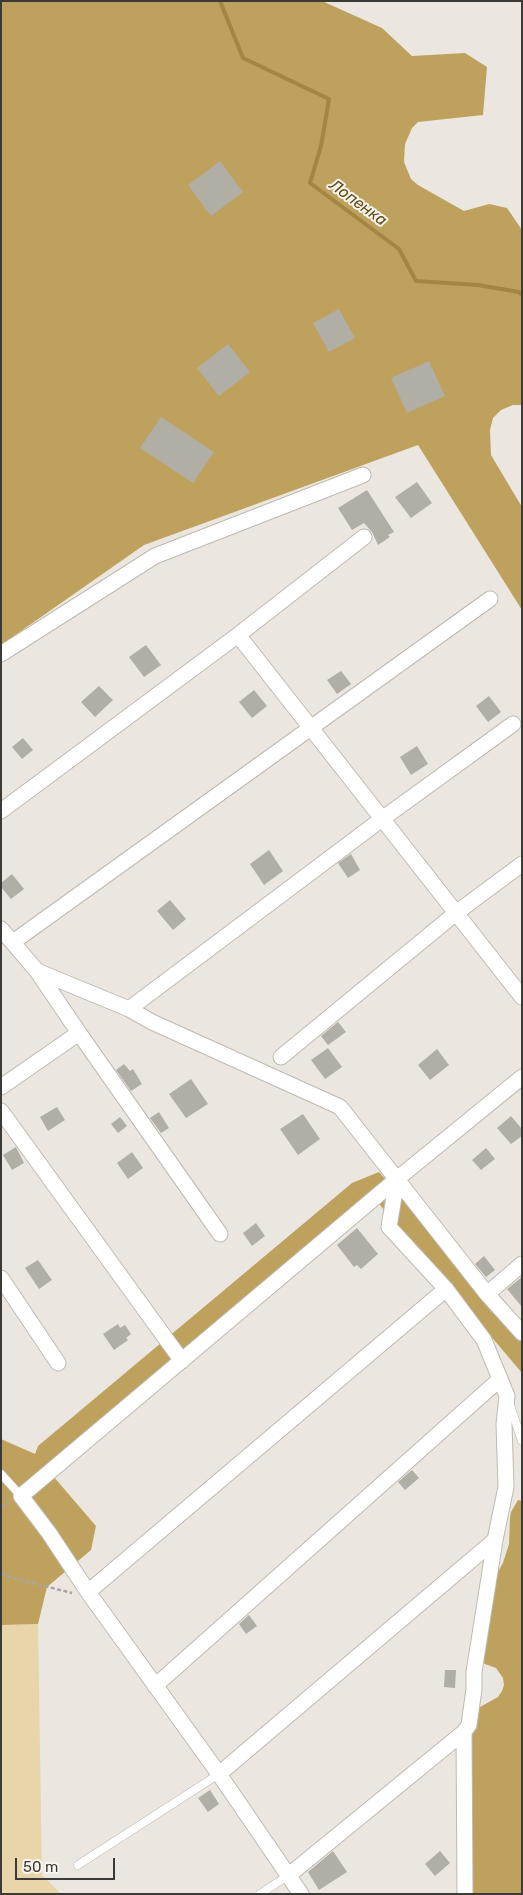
<!DOCTYPE html>
<html>
<head>
<meta charset="utf-8">
<style>
  body { margin:0 }
  #map { position:relative; width:523px; height:1895px; overflow:hidden; background:#ebe7e0; font-family:Rubik,sans-serif }
  canvas { display:block }
  .frame { position:absolute; inset:0; border:2px solid #3b3a37; pointer-events:none }
  .scale { position:absolute; left:15px; top:1858px; width:100px; height:22px; box-sizing:border-box; border:2px solid #3b3a37; border-top:0; padding-left:6px; font-size:15px; line-height:18px; white-space:nowrap; color:#3b3a37; -webkit-text-stroke:4px #f8f5ed; paint-order:stroke }
</style>
</head>
<body>
<div id="map">
<canvas width="523" height="1895"></canvas>
<div class="frame"></div>
<div class="scale">50 m</div>
</div>
<script>
const g = document.querySelector('canvas').getContext('2d');
g.lineJoin = 'round';
function fillPath(path, color) {
  g.fillStyle = color;
  g.fill(path, 'evenodd');
}
function toPath(rows) {
  const path = new Path2D();
  for (const r of rows) {
    path.moveTo(r[0], r[1]);
    for (let i = 2; i < r.length; i += 2) path.lineTo(r[i], r[i + 1]);
  }
  return path;
}
function strokePath(path, color, width, dash) {
  g.strokeStyle = color;
  g.lineWidth = width;
  g.lineCap = dash ? 'butt' : 'round';
  g.setLineDash(dash || []);
  g.stroke(path);
}
function drawText(font, color, halo, rows, align = 'center') {
  g.font = font + ' Rubik,sans-serif';
  g.lineWidth = 4;
  g.setLineDash([]);
  g.textBaseline = 'middle';
  g.strokeStyle = halo;
  g.fillStyle = color;
  for (const [text, x, y, turn = 0] of rows) {
    g.save();
    g.translate(x, y);
    g.rotate((+turn || 0) * Math.PI / 180);
    g.textAlign = isNaN(turn) ? turn : align;
    if (halo) g.strokeText(text, 0, 0);
    g.fillText(text, 0, 0);
    g.restore();
  }
}
const green = toPath([
  [38,1624,42,1875,61,1894,1,1894,1,1625]
]);
const forest = toPath([
  [1,1,322,1,382,28,412,56,465,53,487,67,483,115,418,122,412,128,405,144,404,162,411,179,418,185,464,211,489,204,507,208,522,230,522,405,513,405,501,410,493,418,490,430,491,455,522,507,522,610,418,445,144,545,1,645],
  [379,1172,522,1332,522,1373,369,1192,47,1469,96,1526,91,1550,47,1587,38,1624,1,1625,1,1439,35,1454,38,1446,352,1183],
  [518,1500,522,1501,522,1894,461,1894,469,1725,480,1707,498,1697,502,1691,504,1685,503,1678,496,1668,485,1664,481,1660,490,1579,499,1570,503,1563,509,1544,510,1518,511,1512]
]);
const stream = toPath([
  [220,1,243,58,329,99,321,146,310,183,399,249,416,281,478,285,519,292,522,295]
]);
const building = toPath([
  [220,161,243,192,211,216,188,185],
  [339,309,355,338,329,352,313,323],
  [228,344,250,372,219,396,197,368],
  [429,361,445,396,407,413,391,378],
  [161,417,214,452,193,483,140,448],
  [417,482,432,503,411,518,395,497],
  [367,490,394,532,388,535,390,537,378,545,372,532,364,523,352,530,338,508],
  [146,645,161,665,144,677,129,657],
  [341,671,351,684,337,694,327,680],
  [99,686,113,700,95,717,81,702],
  [254,690,267,706,252,718,239,702],
  [489,696,501,712,488,722,476,706],
  [23,738,33,750,22,759,12,747],
  [417,746,428,764,411,775,400,757],
  [269,850,283,871,264,885,250,864],
  [351,854,360,870,348,878,338,863],
  [12,874,24,889,11,899,1,887,1,883],
  [170,900,186,919,173,930,157,911],
  [338,1022,346,1032,328,1045,321,1036],
  [328,1048,342,1067,325,1079,311,1060],
  [437,1049,449,1065,430,1080,418,1065],
  [124,1064,130,1071,133,1069,142,1084,131,1091,116,1070],
  [191,1079,208,1104,186,1118,169,1094],
  [57,1107,65,1120,48,1131,40,1117],
  [159,1112,169,1128,161,1133,150,1118],
  [303,1114,320,1139,298,1155,280,1129],
  [511,1116,522,1129,522,1136,511,1144,497,1128],
  [120,1117,127,1126,118,1133,111,1124],
  [16,1147,24,1163,12,1170,3,1155],
  [486,1148,495,1159,481,1170,472,1160],
  [132,1152,143,1168,128,1179,117,1163],
  [256,1223,265,1236,252,1246,243,1233],
  [357,1228,378,1254,361,1269,357,1265,354,1267,337,1245],
  [484,1256,495,1270,486,1277,475,1264],
  [38,1260,52,1280,39,1289,25,1268],
  [522,1277,522,1307,507,1289],
  [118,1324,120,1328,125,1325,131,1334,126,1338,128,1340,114,1350,103,1334],
  [412,1470,419,1478,405,1490,398,1482],
  [249,1615,257,1626,246,1634,239,1624],
  [445,1670,456,1670,455,1688,444,1687],
  [210,1790,219,1804,208,1812,198,1798],
  [333,1851,347,1872,319,1890,308,1872],
  [440,1851,450,1863,435,1876,425,1864]
]);
const path = toPath([
  [1,1507,9,1503],
  [1,1573,13,1578,72,1593]
]);
const service = toPath([
  [510,1405,522,1441],
  [1,1474,21,1496],
  [78,1865,219,1774],
  [260,1894,289,1875]
]);
const minor = toPath([
  [364,537,238,635,522,997],
  [1,654,155,556,363,475],
  [1,811,238,635],
  [1,929,37,971,129,1009,152,1022,340,1107,487,1294,522,1333],
  [13,942,490,599],
  [129,1009,382,819,513,724],
  [79,1033,220,1234],
  [281,1057,456,913,522,864],
  [1,1087,79,1033,37,971],
  [1,1111,182,1361],
  [1,1278,58,1363],
  [487,1294,522,1264],
  [88,1592,446,1289],
  [155,1686,500,1379],
  [464,1732,465,1894],
  [219,1774,495,1540],
  [289,1875,464,1732,469,1725,474,1689,474,1672,495,1540,506,1487,504,1424,507,1396,484,1340,446,1289,389,1227,397,1179],
  [301,1894,219,1774,88,1592,49,1533,21,1496,397,1179,522,1077]
]);
const waterNames = [
  ["Лопенка",358,203,36]
];
fillPath(green, '#e8d5aa');
fillPath(forest, '#bea15c');
strokePath(stream, '#a28641', 4);
fillPath(building, '#b1aea6');
strokePath(service, '#bdbab2', 9);
strokePath(minor, '#bdbab2', 17);
strokePath(path, '#a9a6a0', 2.5, [4, 2.5]);
strokePath(service, '#fff', 8);
strokePath(minor, '#fff', 15);
drawText('italic 16px', '#614d18', '#f8f5ed', waterNames);
</script>
</body>
</html>
